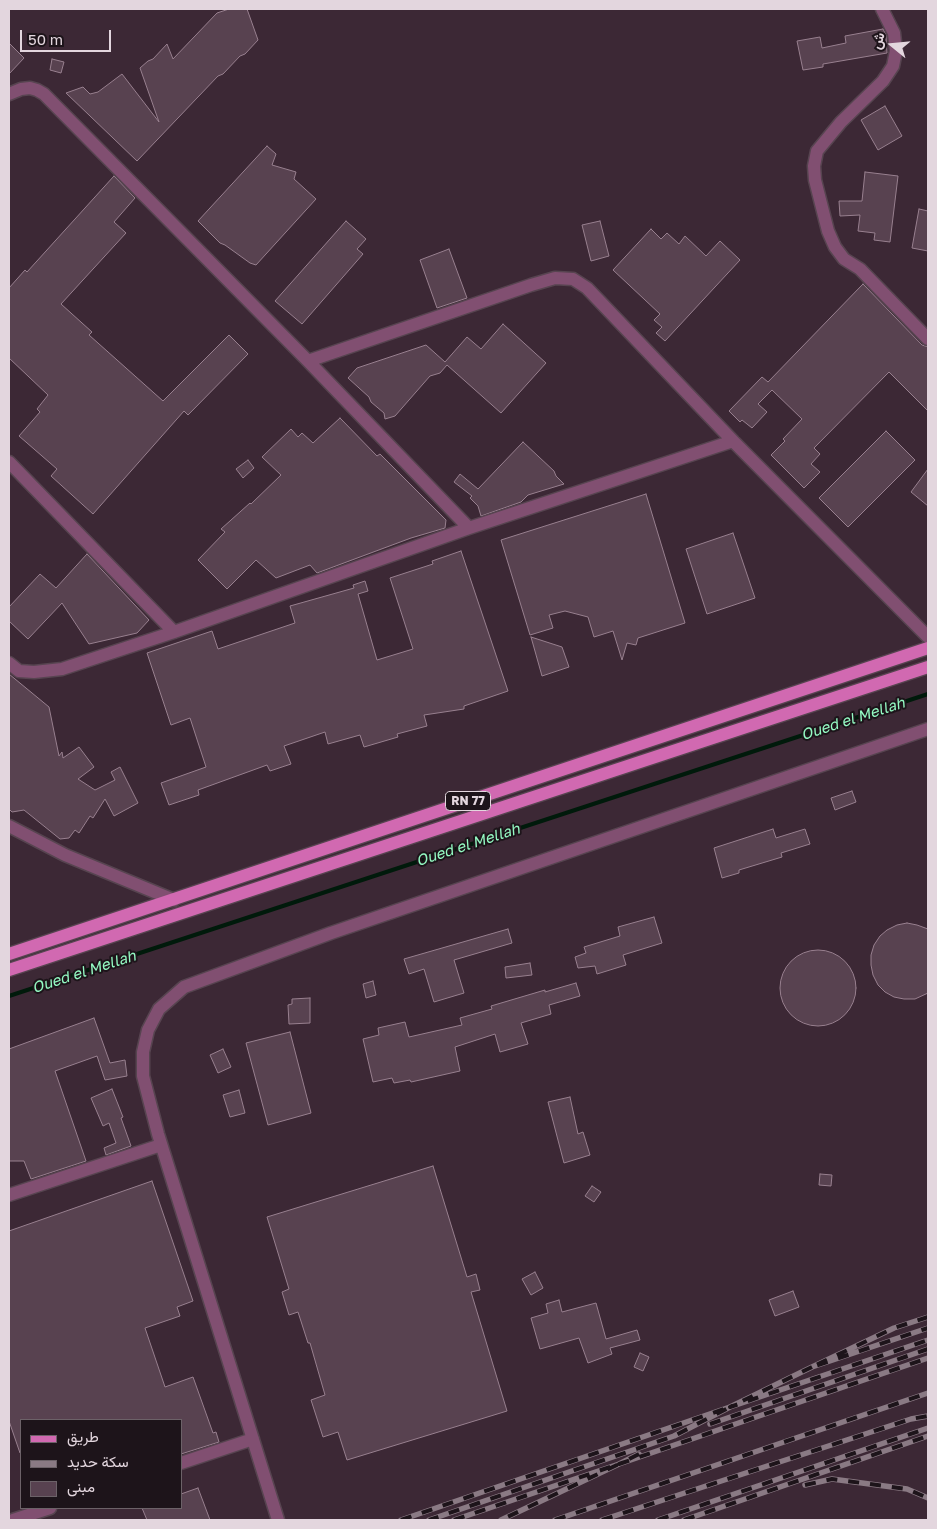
<!DOCTYPE html>
<html>
<head>
<meta charset="utf-8">
<style>
  body { margin:0 }
  #map { position:relative; width:937px; height:1529px; overflow:hidden; background:#3c2835; font-family:"Golos Text",Vazirmatn,sans-serif }
  canvas { display:block }
  .frame { position:absolute; inset:0; border:10px solid #e3d6de; pointer-events:none }
  .legend { position:absolute; left:20px; top:1419px; width:162px; height:90px; box-sizing:border-box; background:#1d141a; border:1px solid #6c6268; margin:0; padding:6px 9px; list-style:none; font-size:15px; color:#e3d6de }
  .legend li { display:flex; align-items:center; gap:10px; height:25px }
  .legend b { width:25px; border:1px solid #6c6268 }
  .north { position:absolute; left:867px; top:20px; width:50px; height:50px; -webkit-text-stroke:4px #1d141a; paint-order:stroke; rotate:287deg; font-size:14px; font-weight:700; line-height:20px; text-align:center; color:#e3d6de }
  .north::after { content:''; display:block; margin:auto; width:18px; height:22px; background:#e3d6de; clip-path:polygon(50% 0,100% 100%,50% 72%,0 100%) }
  .scale { position:absolute; left:20px; top:30px; width:91px; height:22px; box-sizing:border-box; border:2px solid #e3d6de; border-top:0; padding-left:6px; font-size:15px; line-height:18px; white-space:nowrap; color:#e3d6de; -webkit-text-stroke:4px #1d141a; paint-order:stroke }
</style>
</head>
<body>
<div id="map">
<canvas width="937" height="1529"></canvas>
<div class="frame"></div>
<ul class="legend">
<li><b style="height:6px;background:#d169b1"></b>طريق</li>
<li><b style="height:6px;background:#8a7a84"></b>سكة حديد</li>
<li><b style="height:14px;background:#584250"></b>مبنى</li>
</ul>
<div class="north">ش</div>
<div class="scale">50 m</div>
</div>
<script>
const g = document.querySelector('canvas').getContext('2d');
g.lineJoin = 'round';
function toPath(rows) {
  const path = new Path2D();
  for (const r of rows) {
    if (r.length === 3) {
      path.moveTo(r[0] + r[2], r[1]);
      path.arc(r[0], r[1], r[2], 0, 2 * Math.PI);
      continue;
    }
    path.moveTo(r[0], r[1]);
    for (let i = 2; i < r.length; i += 2) path.lineTo(r[i], r[i + 1]);
  }
  return path;
}
function strokePath(path, color, width, dash) {
  g.strokeStyle = color;
  g.lineWidth = width;
  g.lineCap = dash ? 'butt' : 'round';
  g.setLineDash(dash || []);
  g.stroke(path);
}
function fillPath(path, color) {
  g.fillStyle = color;
  g.fill(path, 'evenodd');
}
function drawText(font, color, halo, rows, align = 'center') {
  g.font = font + ' "Golos Text",sans-serif';
  g.lineWidth = 4;
  g.setLineDash([]);
  g.textBaseline = 'middle';
  g.strokeStyle = halo;
  g.fillStyle = color;
  for (const [text, x, y, turn = 0] of rows) {
    g.save();
    g.translate(x, y);
    g.rotate((+turn || 0) * Math.PI / 180);
    g.textAlign = isNaN(turn) ? turn : align;
    if (halo) g.strokeText(text, 0, 0);
    g.fillText(text, 0, 0);
    g.restore();
  }
}
const stream = toPath([
  [9,996,928,694]
]);
const building = toPath([
  [229,9,247,9,258,40,245,54,240,56,223,74,218,76,137,161,66,93,83,87,90,94,98,92,122,74,159,122,140,68,148,61,153,59,167,44,173,59,217,13,229,9],
  [883,29,886,35,887,53,823,64,823,67,803,70,797,41,820,37,822,48,846,43,845,36,883,29],
  [9,43,24,58,9,74,9,43],
  [52,59,64,62,61,73,50,70,52,59],
  [885,106,902,136,878,150,861,120,885,106],
  [267,146,276,154,272,165,296,172,294,179,316,199,256,265,250,263,225,245,220,243,198,221,267,146],
  [865,172,898,176,890,242,874,240,875,233,858,231,860,215,840,216,839,201,862,201,865,172],
  [114,176,135,198,114,222,126,233,61,304,92,332,89,335,163,401,229,335,248,354,188,415,184,411,93,514,51,476,57,469,19,436,40,412,37,409,48,395,9,358,9,288,25,270,27,272,114,176],
  [919,209,928,211,928,251,912,248,919,209],
  [346,221,366,239,357,249,363,254,302,324,275,301,346,221],
  [600,221,609,256,591,261,582,225,600,221],
  [651,229,661,239,667,233,679,244,685,236,706,256,720,241,740,260,665,341,656,333,662,327,654,320,660,314,613,270,651,229],
  [449,249,467,298,437,308,420,260,449,249],
  [863,284,922,345,928,347,928,411,889,372,814,448,820,454,811,464,820,472,804,488,771,455,785,441,783,439,802,419,772,390,758,404,767,412,752,428,742,420,740,422,729,411,762,377,768,382,863,284],
  [503,324,546,363,501,413,447,365,440,373,430,376,395,416,385,419,384,413,371,402,369,397,348,378,357,368,426,345,445,362,467,337,481,349,503,324],
  [340,418,377,456,380,454,446,520,445,528,411,538,317,573,310,565,276,578,256,560,227,589,198,560,225,532,221,529,250,503,251,504,281,475,262,457,291,429,298,437,302,433,313,443,340,418],
  [886,431,915,460,848,527,819,498,886,431],
  [523,442,554,471,556,476,564,484,528,495,521,502,481,516,478,506,470,498,472,496,454,482,460,474,478,489,523,442],
  [248,460,254,468,243,478,236,469,248,460],
  [928,469,928,506,911,492,928,469],
  [646,494,685,623,638,638,636,645,627,643,622,660,613,631,594,637,588,617,565,611,549,615,553,628,530,635,501,540,646,494],
  [733,533,755,598,707,614,686,549,733,533],
  [461,551,508,691,464,706,464,709,424,715,427,726,397,734,398,737,364,747,360,735,328,744,325,732,284,746,291,764,270,771,267,765,198,790,199,795,169,805,161,783,206,767,190,718,171,725,147,653,212,631,218,649,295,623,290,606,354,588,353,585,365,581,368,591,358,594,377,660,413,649,390,578,433,564,432,561,461,551],
  [87,554,149,620,137,633,89,644,62,603,28,639,9,621,9,607,40,574,56,588,87,554],
  [531,637,562,647,569,667,542,676,531,637],
  [9,674,49,707,59,756,62,752,63,758,79,747,94,767,78,779,95,790,115,780,111,772,120,767,138,803,114,816,105,799,93,818,90,816,79,833,75,830,69,838,60,839,24,810,12,812,9,809,9,674],
  [852,791,856,802,835,810,831,798,852,791],
  [773,829,776,838,805,829,810,844,781,853,782,857,739,870,739,873,722,878,714,848,773,829],
  [654,917,662,943,623,955,626,965,597,974,595,966,578,968,575,957,586,953,584,947,620,936,618,927,654,917],
  [907,923,917,925,928,929,928,993,915,999,904,999,894,997,885,992,878,985,873,975,871,965,871,955,874,945,880,936,887,930,897,925,907,923],
  [508,929,512,943,454,960,464,993,434,1002,424,969,409,974,404,959,508,929],
  [818,988,38],
  [530,963,532,975,506,978,505,967,530,963],
  [373,981,376,995,366,998,363,984,373,981],
  [576,983,580,996,549,1005,551,1014,521,1023,528,1044,500,1052,495,1034,455,1047,460,1071,411,1082,410,1080,394,1083,392,1078,373,1082,363,1039,379,1035,378,1028,405,1022,409,1037,462,1025,460,1018,492,1009,491,1006,545,990,545,992,576,983],
  [310,998,310,1023,289,1024,288,1005,292,1004,292,999,310,998],
  [94,1018,110,1063,125,1060,127,1076,105,1080,97,1056,55,1071,86,1161,31,1179,24,1161,9,1161,9,1049,94,1018],
  [290,1032,311,1113,268,1125,246,1043,290,1032],
  [223,1049,231,1067,218,1073,210,1055,223,1049],
  [112,1089,123,1117,121,1118,131,1146,106,1155,104,1148,116,1143,109,1123,103,1126,91,1098,112,1089],
  [239,1090,245,1113,230,1117,223,1095,239,1090],
  [570,1097,578,1134,583,1132,590,1155,564,1163,548,1102,570,1097],
  [433,1166,467,1277,476,1274,480,1290,471,1292,507,1411,347,1460,338,1432,323,1437,311,1400,325,1395,310,1343,308,1343,298,1312,289,1315,282,1292,289,1289,267,1217,433,1166],
  [820,1174,832,1175,831,1186,819,1185,820,1174],
  [152,1181,193,1301,177,1307,180,1316,145,1328,165,1387,193,1377,213,1433,216,1432,219,1442,181,1454,181,1420,21,1420,21,1453,20,1453,9,1421,9,1231,152,1181],
  [592,1186,601,1192,594,1202,585,1196,592,1186],
  [535,1272,543,1288,531,1295,522,1279,535,1272],
  [793,1291,799,1307,775,1316,769,1300,793,1291],
  [559,1300,562,1312,596,1303,606,1339,637,1330,640,1340,610,1348,612,1354,588,1363,579,1338,540,1349,531,1318,548,1313,546,1304,559,1300],
  [640,1353,649,1357,643,1371,634,1367,640,1353],
  [198,1488,210,1520,147,1520,142,1508,181,1508,181,1494,198,1488]
]);
const minor = toPath([
  [882,9,894,33,896,51,893,66,883,81,841,122,817,151,814,166,815,180,828,231,835,247,844,259,860,269,928,339],
  [9,94,21,89,30,88,37,90,44,94,308,361,469,528],
  [308,361,531,285,555,278,573,279,587,288,733,441,928,637],
  [9,462,174,632],
  [9,663,19,671,34,672,62,669,174,632,469,528,733,441],
  [9,826,65,855,174,900],
  [9,1195,161,1145],
  [181,1463,253,1439],
  [13,1520,50,1508],
  [278,1520,158,1134,143,1076,143,1052,148,1030,159,1009,184,987,331,933,928,729]
]);
const major = toPath([
  [9,954,928,648],
  [9,970,928,667]
]);
const rail = toPath([
  [928,1317,894,1328,812,1367,928,1328],
  [812,1367,730,1407,928,1340],
  [710,1424,928,1349],
  [639,1454,619,1464,928,1358],
  [805,1485,832,1479,907,1489,928,1498],
  [401,1520,730,1407,674,1436,429,1520],
  [454,1520,619,1464,501,1520],
  [555,1520,928,1393],
  [602,1520,911,1419,928,1416],
  [658,1520,928,1428],
  [684,1520,928,1436]
]);
const shields = [
  [468,801,45]
];
const shieldNames = [
  ["RN 77",468,801]
];
const waterNames = [
  ["Oued el Mellah",853,719,-18],
  ["Oued el Mellah",468,845,-18],
  ["Oued el Mellah",84,972,-18]
];
strokePath(stream, '#001a0b', 4);
fillPath(building, '#584250');
strokePath(building, '#98808f', 1);
strokePath(minor, '#574450', 15);
strokePath(major, '#574450', 15);
strokePath(minor, '#814f71', 12);
strokePath(major, '#d169b1', 12);
strokePath(rail, '#8a7a84', 5.5);
strokePath(rail, '#1d141a', 4, [11]);
for (const [x, y, w] of shields) {
  const box = new Path2D();
  box.roundRect(x - w / 2, y - 9.5, w, 19, 4);
  g.fillStyle = '#1d141a';
  g.fill(box);
  strokePath(box, '#e3d6de', 1);
}
drawText('bold 12px', '#e3d6de', null, shieldNames);
drawText('italic 15px', '#94fac3', '#1d141a', waterNames);
</script>
</body>
</html>
